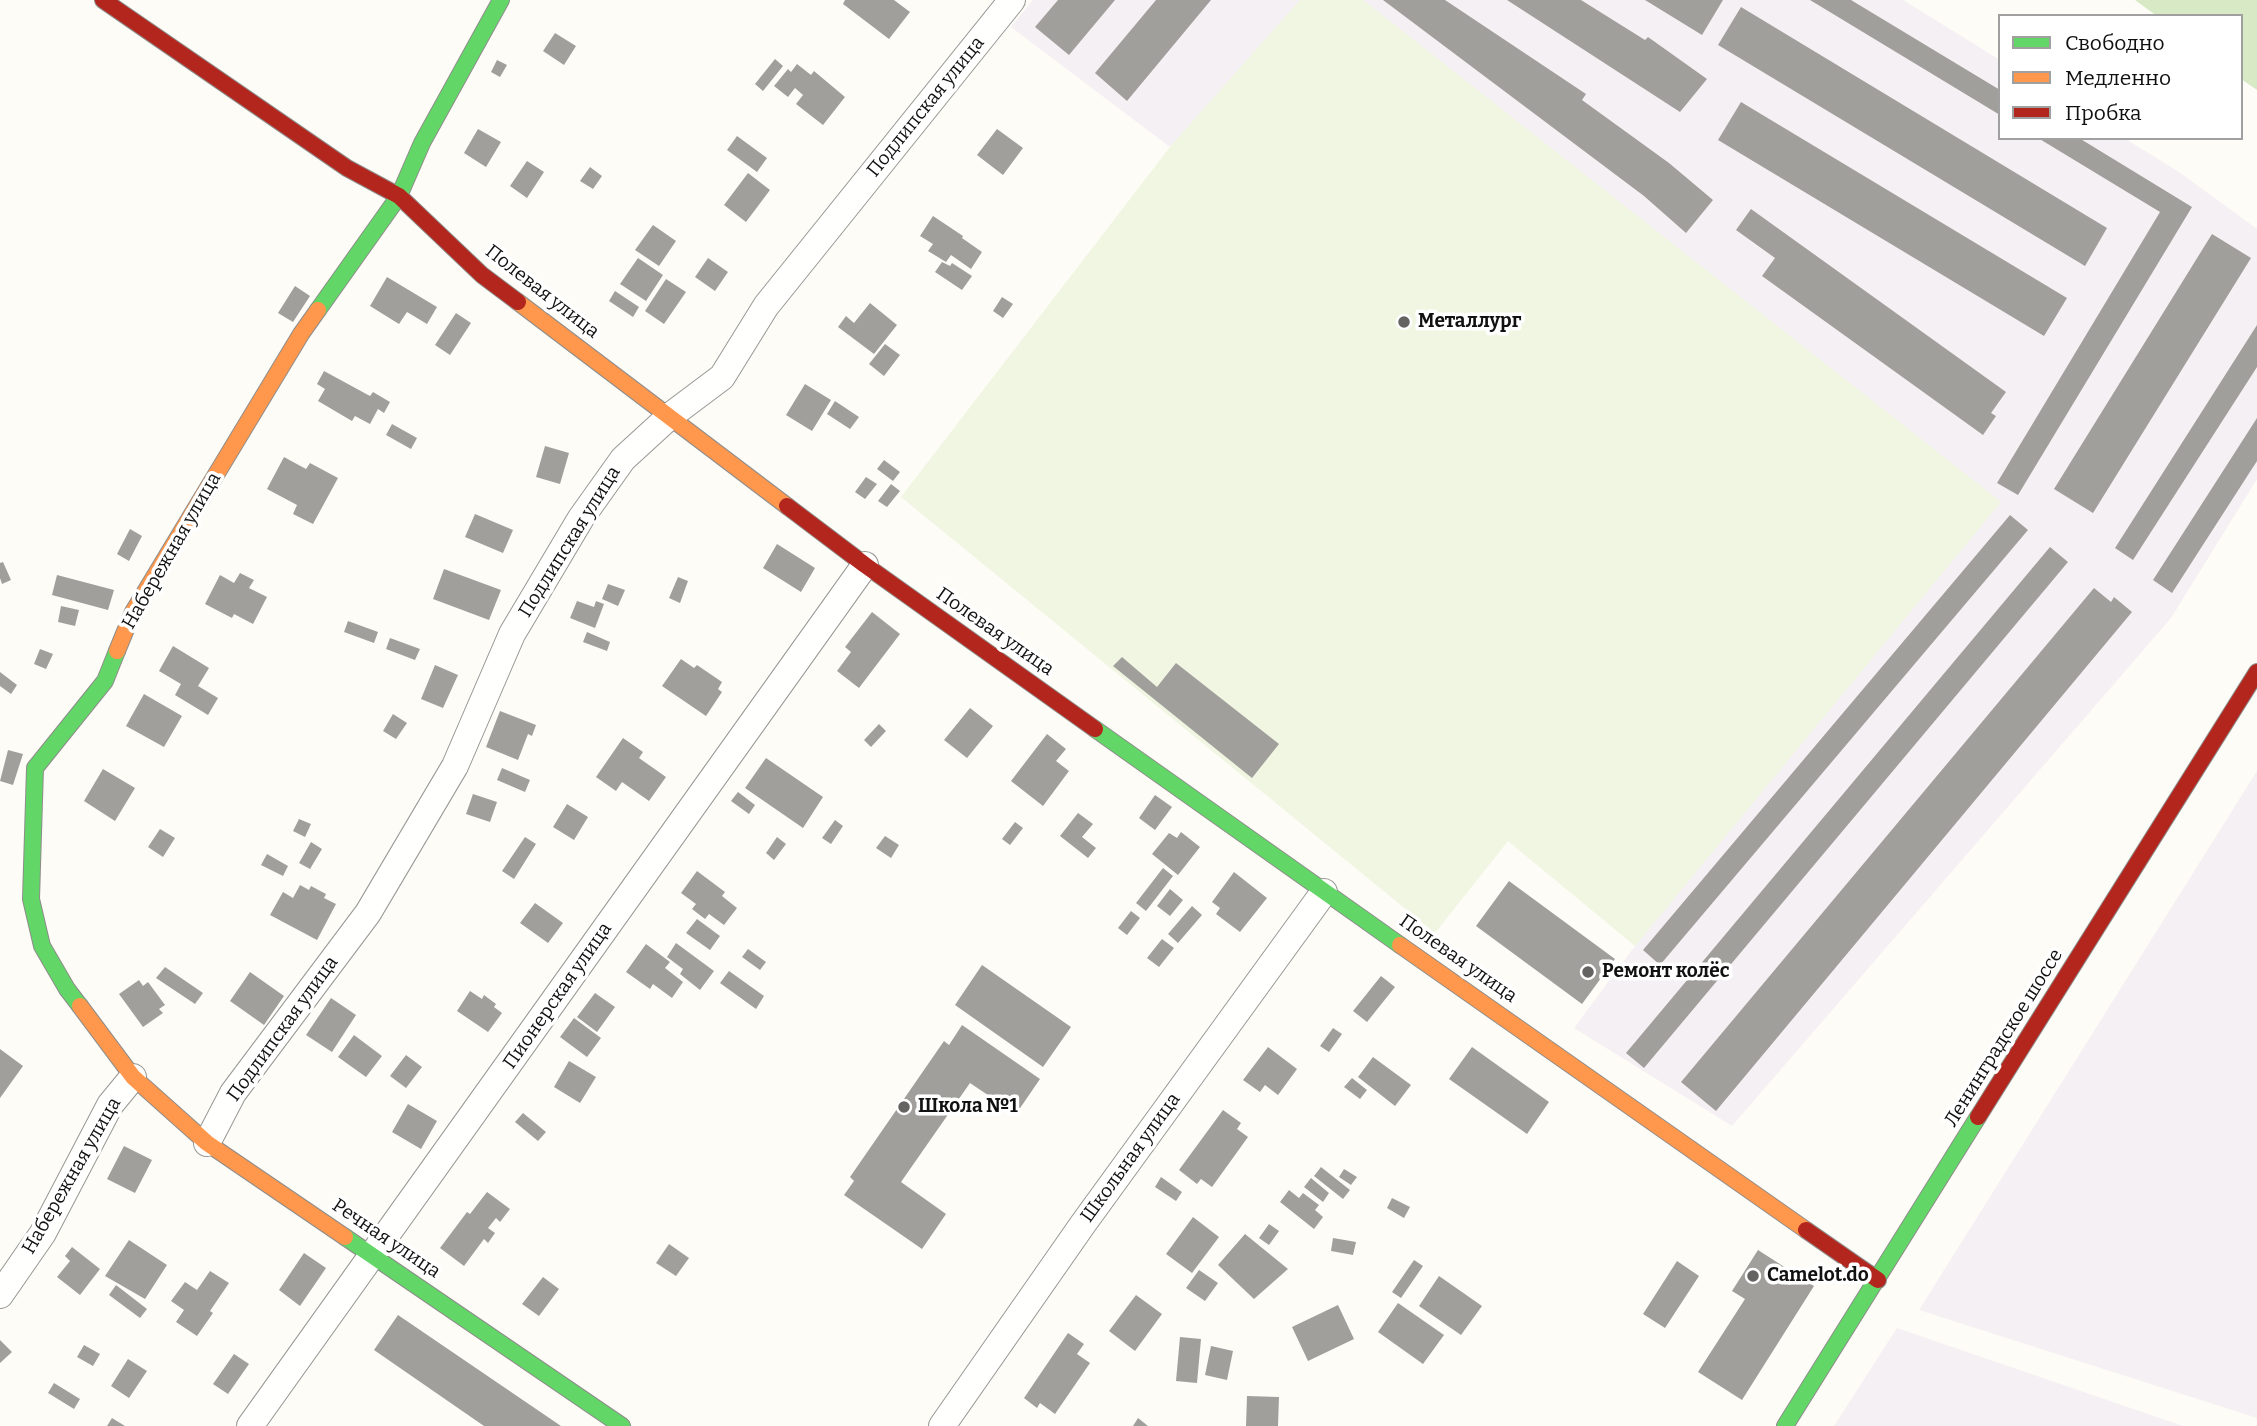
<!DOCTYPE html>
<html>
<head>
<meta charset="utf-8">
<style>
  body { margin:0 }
  #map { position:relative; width:2257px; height:1426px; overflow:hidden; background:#fdfcf7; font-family:Bitter,serif }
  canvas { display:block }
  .legend { position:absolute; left:1998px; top:14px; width:245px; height:126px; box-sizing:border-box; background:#fff; border:2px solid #a0a0a0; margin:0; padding:9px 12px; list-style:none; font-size:21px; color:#111 }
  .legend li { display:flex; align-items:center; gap:14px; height:35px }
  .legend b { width:35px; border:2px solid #a0a0a0 }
</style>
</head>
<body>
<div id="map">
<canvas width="2257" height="1426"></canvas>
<ul class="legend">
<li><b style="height:9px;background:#63d668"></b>Свободно</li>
<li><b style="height:9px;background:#ff974d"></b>Медленно</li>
<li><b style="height:9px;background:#b3261e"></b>Пробка</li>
</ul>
</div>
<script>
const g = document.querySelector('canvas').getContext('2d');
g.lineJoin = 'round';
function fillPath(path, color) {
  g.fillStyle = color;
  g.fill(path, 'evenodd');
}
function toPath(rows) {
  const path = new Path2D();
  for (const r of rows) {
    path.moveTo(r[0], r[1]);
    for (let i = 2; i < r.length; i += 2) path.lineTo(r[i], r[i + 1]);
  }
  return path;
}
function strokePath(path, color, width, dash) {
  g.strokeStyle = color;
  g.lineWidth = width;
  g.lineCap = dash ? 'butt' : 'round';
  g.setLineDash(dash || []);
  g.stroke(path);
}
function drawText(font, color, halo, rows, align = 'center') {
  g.font = font + ' Bitter,serif';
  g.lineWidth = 7;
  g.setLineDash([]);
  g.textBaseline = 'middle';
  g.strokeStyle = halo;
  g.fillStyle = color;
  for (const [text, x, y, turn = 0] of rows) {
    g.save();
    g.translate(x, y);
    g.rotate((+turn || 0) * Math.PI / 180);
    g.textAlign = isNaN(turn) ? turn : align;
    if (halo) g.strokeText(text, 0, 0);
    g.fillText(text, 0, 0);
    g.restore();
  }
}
const industrial = toPath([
  [1033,0,1300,0,1170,147,1011,27],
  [1363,0,1903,0,2000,60,2000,138,2124,138,2179,172,2257,229,2257,479,2171,618,1732,1126,1574,1028,1635,946,2000,502],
  [2257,771,2257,1418,1919,1310],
  [1897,1328,2183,1426,1834,1426]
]);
const forest = toPath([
  [2135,0,2257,0,2257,90,2241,79,2241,16,2157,16]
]);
const pitch = toPath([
  [1300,0,1363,0,2001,502,1635,946,1508,841,1435,933,901,497,1170,147]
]);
const building = toPath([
  [845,0,894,0,910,12,889,39,843,4],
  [1058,0,1115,0,1069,55,1035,27],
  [1156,0,1211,0,1127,101,1095,73],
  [1383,0,1445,0,1586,94,1582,100,1669,163,1713,200,1686,233,1644,196],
  [1507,0,1581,0,1645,40,1648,37,1707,79,1680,112],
  [1645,0,1723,0,1702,35],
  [1810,0,1851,0,2000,90,2000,115],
  [1741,7,2107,228,2085,266,1718,45],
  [555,33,576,46,564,65,543,51],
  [775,59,783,66,763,91,755,84],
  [497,60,507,65,500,77,491,72],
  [797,64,811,75,814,71,845,97,823,125,796,104,803,95,795,88,788,97,774,86,788,69,791,72],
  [1741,102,2067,298,2044,336,1718,140],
  [478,129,501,142,486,167,464,153],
  [997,129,1023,148,1003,175,977,155],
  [737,136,767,158,757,172,727,150],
  [2038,138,2079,138,2192,207,2018,495,1997,483,2160,212],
  [527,161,544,172,527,198,510,186],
  [590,167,602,176,593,189,580,181],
  [748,173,770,190,746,222,724,205],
  [1751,209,2006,392,1991,413,1996,416,1983,435,1762,276,1775,258,1736,230],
  [933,216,963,236,962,238,982,252,971,269,951,255,946,262,928,251,933,244,920,236],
  [653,225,676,241,659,266,635,250],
  [2212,234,2251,258,2093,513,2054,489],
  [638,258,663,275,646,301,620,284],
  [708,258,728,272,715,291,695,277],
  [942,262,950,266,952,263,972,276,962,290,935,272],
  [387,277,437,307,427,324,407,312,399,324,370,306],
  [666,279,686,292,664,324,645,311],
  [295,286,310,296,293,322,278,313],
  [615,291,639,307,633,317,609,301],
  [1002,297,1013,304,1003,318,993,311],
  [870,303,897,325,874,354,838,327,846,316,854,323],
  [456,313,471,323,450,355,435,345],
  [2257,325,2257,367,2133,560,2115,548],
  [885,344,900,355,884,376,869,364],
  [324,371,370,396,373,392,390,402,384,413,378,409,370,424,355,416,352,421,318,401,325,389,317,384],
  [805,384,831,400,812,431,786,415],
  [835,401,859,417,850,429,827,414],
  [2257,418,2257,461,2172,593,2153,580],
  [392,424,417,438,411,449,386,435],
  [545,446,569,453,560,484,536,477],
  [284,457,306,469,310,463,338,478,313,524,293,514,297,505,267,489],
  [884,460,900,472,893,481,877,469],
  [866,477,877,484,865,499,855,492],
  [891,484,900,491,887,507,878,501],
  [475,514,513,530,503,553,465,537],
  [2010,515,2028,530,1660,965,1643,950],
  [130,529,142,536,129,561,117,554],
  [777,544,815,568,801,592,763,568],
  [2050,547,2068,562,1644,1068,1626,1053],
  [3,562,11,580,2,584,0,578,0,563],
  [444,569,501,590,489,620,433,599],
  [240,573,254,580,249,588,267,597,253,624,234,614,232,618,205,604,220,575,234,583],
  [57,575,114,590,108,610,52,595],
  [678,577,688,581,680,603,669,598],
  [608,584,625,590,618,606,602,599],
  [2094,588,2111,602,2114,597,2132,612,1716,1111,1681,1082],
  [577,601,594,607,596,601,604,604,595,628,570,618],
  [61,606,79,610,75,626,58,622],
  [872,612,900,634,859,688,837,671,851,652,845,647],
  [348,621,378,632,374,643,344,632],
  [587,632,610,642,607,651,583,642],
  [390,638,420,649,415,660,386,649],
  [173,646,209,668,198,686,218,698,208,715,175,695,181,684,159,671],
  [40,649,53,654,46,669,34,664],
  [1122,657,1157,687,1176,663,1279,744,1252,778,1113,666],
  [681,659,694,668,697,665,722,682,718,689,722,692,706,716,662,686],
  [435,665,458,675,443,708,421,699],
  [0,672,17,685,11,694,0,686],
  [144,694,182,716,164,747,126,726],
  [970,708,993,726,967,758,944,740],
  [500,711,536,725,532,736,528,734,518,760,486,747],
  [393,714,407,723,396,739,383,731],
  [879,724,886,731,871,747,864,740],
  [1047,734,1066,749,1056,761,1069,771,1043,806,1011,781],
  [623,738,643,752,639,758,666,777,649,801,622,782,616,791,596,777],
  [8,750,23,754,13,785,0,781],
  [766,758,823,797,803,828,745,788],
  [502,768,530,780,525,792,497,780],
  [103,769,135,788,115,821,84,801],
  [738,792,755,805,749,814,731,801],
  [473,794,497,802,490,822,466,814],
  [1155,795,1172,807,1155,830,1139,818],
  [567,804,588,817,574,840,553,827],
  [1078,813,1093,824,1082,837,1096,848,1088,858,1060,836],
  [299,819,311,824,305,837,293,831],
  [835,820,843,826,831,844,822,838],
  [1015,822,1023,828,1010,845,1002,839],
  [160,829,175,838,163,857,148,847],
  [1181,832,1200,847,1178,875,1152,854,1169,833,1177,838],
  [885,836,899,845,891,858,876,848],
  [525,837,536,844,514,879,502,871],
  [777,837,786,844,774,860,766,853],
  [311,842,322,849,310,869,299,863],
  [267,854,288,866,283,876,261,865],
  [1163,868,1173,876,1146,911,1136,903],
  [697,871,725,892,722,896,737,908,724,925,709,914,705,919,692,909,696,904,681,893],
  [1234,872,1267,898,1240,932,1216,914,1220,908,1212,902],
  [1509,881,1615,959,1582,1004,1476,926],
  [300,885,309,890,311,886,326,894,324,898,336,904,317,940,270,915,283,892,293,898],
  [1170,889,1183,900,1170,916,1157,906],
  [535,903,563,923,548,943,520,923],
  [1192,906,1202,915,1178,943,1168,934],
  [1131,911,1140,918,1127,935,1118,928],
  [697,919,720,936,710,950,686,933],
  [1162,939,1174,948,1159,967,1147,958],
  [676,943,714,971,700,990,680,974,683,969,667,957],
  [646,944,670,962,665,968,683,982,672,998,653,984,650,989,626,972],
  [748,949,766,962,760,970,742,957],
  [982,965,1071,1027,1043,1067,955,1005],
  [165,967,203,993,195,1004,156,978],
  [729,971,764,996,756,1009,720,983],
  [250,972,284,996,264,1025,230,1001],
  [1381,976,1395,987,1367,1022,1353,1011],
  [139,980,143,986,148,982,165,1005,159,1009,163,1013,143,1027,119,994],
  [470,991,482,999,484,995,496,1004,494,1007,502,1013,488,1032,457,1011],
  [595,993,615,1007,597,1032,577,1017],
  [331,998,356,1015,332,1052,306,1035],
  [574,1018,601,1038,587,1057,560,1037],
  [962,1025,1040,1079,1016,1114,970,1083,901,1182,946,1214,922,1249,844,1195,854,1181,850,1177,944,1041,949,1045],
  [1333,1028,1342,1034,1329,1052,1320,1046],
  [354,1035,382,1056,366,1077,338,1057],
  [1268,1047,1297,1069,1278,1095,1265,1085,1260,1092,1243,1080],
  [1472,1047,1549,1102,1527,1134,1449,1079],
  [0,1049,23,1066,0,1098],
  [406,1055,422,1067,406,1088,390,1076],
  [1373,1057,1411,1085,1395,1106,1358,1077],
  [569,1061,596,1077,580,1103,554,1087],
  [1352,1078,1367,1090,1360,1099,1344,1087],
  [408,1104,437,1121,421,1149,392,1132],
  [1223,1110,1241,1123,1237,1129,1248,1137,1212,1187,1201,1179,1197,1184,1179,1170],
  [523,1113,546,1132,538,1141,515,1122],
  [124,1146,152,1160,135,1193,107,1179],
  [1321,1167,1350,1190,1343,1199,1314,1176],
  [1344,1169,1357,1177,1351,1185,1339,1177],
  [1161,1177,1182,1192,1176,1201,1155,1187],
  [1311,1178,1329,1193,1323,1202,1304,1187],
  [1289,1190,1299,1198,1303,1193,1319,1205,1315,1210,1323,1217,1314,1229,1280,1202],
  [487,1192,510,1209,500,1222,496,1218,488,1228,495,1233,488,1243,484,1239,464,1266,440,1248,467,1212,470,1214],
  [1392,1198,1410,1207,1404,1218,1387,1208],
  [1193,1217,1219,1237,1192,1273,1166,1254],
  [1269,1224,1279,1231,1269,1245,1259,1238],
  [1245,1234,1288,1269,1254,1299,1218,1265],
  [1333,1238,1356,1242,1353,1255,1331,1251],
  [129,1240,167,1265,145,1299,105,1276],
  [669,1244,689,1258,676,1276,656,1263],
  [72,1247,100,1269,80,1295,57,1277,70,1261,65,1256],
  [1758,1250,1814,1286,1742,1400,1698,1372,1745,1299,1732,1291],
  [304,1253,326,1268,300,1306,279,1290],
  [1414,1260,1423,1266,1401,1298,1392,1292],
  [1677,1261,1699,1276,1665,1328,1643,1314],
  [1199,1270,1218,1283,1205,1301,1186,1288],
  [210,1271,229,1283,210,1311,213,1313,197,1336,176,1322,184,1310,171,1301,185,1282,197,1290],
  [1439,1276,1482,1306,1461,1335,1419,1306],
  [543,1277,559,1289,539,1316,522,1304],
  [116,1285,147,1309,140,1318,109,1295],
  [1136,1295,1162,1314,1135,1351,1109,1331],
  [1398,1303,1444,1335,1423,1364,1378,1332],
  [1338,1305,1354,1339,1308,1361,1292,1327],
  [398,1315,561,1426,484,1426,374,1350],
  [1068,1333,1084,1344,1077,1354,1090,1363,1055,1414,1040,1403,1037,1408,1024,1398],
  [1180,1337,1201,1339,1197,1383,1176,1381],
  [0,1340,12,1352,0,1363],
  [84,1345,100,1354,93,1366,77,1357],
  [1211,1346,1233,1351,1227,1380,1205,1375],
  [234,1354,249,1364,228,1394,213,1384],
  [128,1359,147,1371,129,1398,111,1386],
  [54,1383,80,1399,74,1409,48,1393],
  [1247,1396,1279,1397,1278,1426,1246,1426],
  [112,1418,125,1426,107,1426],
  [1138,1418,1148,1426,1133,1426]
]);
const street = toPath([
  [207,1143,233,1093,368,913,455,766,512,634,581,518,623,459,670,416,722,377,766,306,1012,0],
  [0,1295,43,1233,110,1105,133,1077],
  [250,1426,865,565],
  [942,1426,1083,1224,1324,892]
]);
const fast = toPath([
  [318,310,399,196,422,143,501,0],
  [1095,729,1400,945],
  [80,1006,67,989,42,946,31,899,35,768,105,681,117,651],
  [345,1237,622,1426],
  [1785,1426,1978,1117]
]);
const slow = toPath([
  [518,302,787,506],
  [117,651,133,612,301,334,318,310],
  [1400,945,1806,1230],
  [80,1006,133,1077,207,1143,345,1237]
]);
const jam = toPath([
  [103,0,347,168,399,196,482,275,518,302],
  [787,506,865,565,1095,729],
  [1978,1117,2257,672],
  [1806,1230,1878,1280]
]);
const markers = [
  [1404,322,7,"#646362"],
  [1588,972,7,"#646362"],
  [904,1107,7,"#646362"],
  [1753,1276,7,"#646362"]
];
const streetNames = [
  ["Подлипская улица",926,107,-51],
  ["Полевая улица",542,292,38],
  ["Подлипская улица",570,542,-58],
  ["Набережная улица",172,551,-60],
  ["Полевая улица",995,632,35],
  ["Полевая улица",1458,959,35],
  ["Пионерская улица",558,996,-55],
  ["Подлипская улица",283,1029,-54],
  ["Ленинградское шоссе",2004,1038,-58],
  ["Школьная улица",1131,1158,-54],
  ["Набережная улица",72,1176,-60],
  ["Речная улица",386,1239,34]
];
const poiNames = [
  ["Металлург",1418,322],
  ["Ремонт колёс",1602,972],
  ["Школа №1",918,1107],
  ["Camelot.do",1767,1276]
];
fillPath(industrial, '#f5f0f3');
fillPath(forest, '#d8eac5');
fillPath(pitch, '#f0f6e1');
fillPath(building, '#a19f9c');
strokePath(street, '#979795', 28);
strokePath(fast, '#8e8d8b', 18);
strokePath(slow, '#8e8d8b', 18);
strokePath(jam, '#8e8d8b', 18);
strokePath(street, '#fffffe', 26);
strokePath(fast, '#63d668', 16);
strokePath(slow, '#ff974d', 16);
strokePath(jam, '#b3261e', 16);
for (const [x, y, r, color] of markers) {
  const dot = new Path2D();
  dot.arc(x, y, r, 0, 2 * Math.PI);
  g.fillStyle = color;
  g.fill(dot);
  strokePath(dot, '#fff', 2.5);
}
drawText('19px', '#111', '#fff', streetNames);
drawText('bold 19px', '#111', '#fff', poiNames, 'left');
</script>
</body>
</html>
